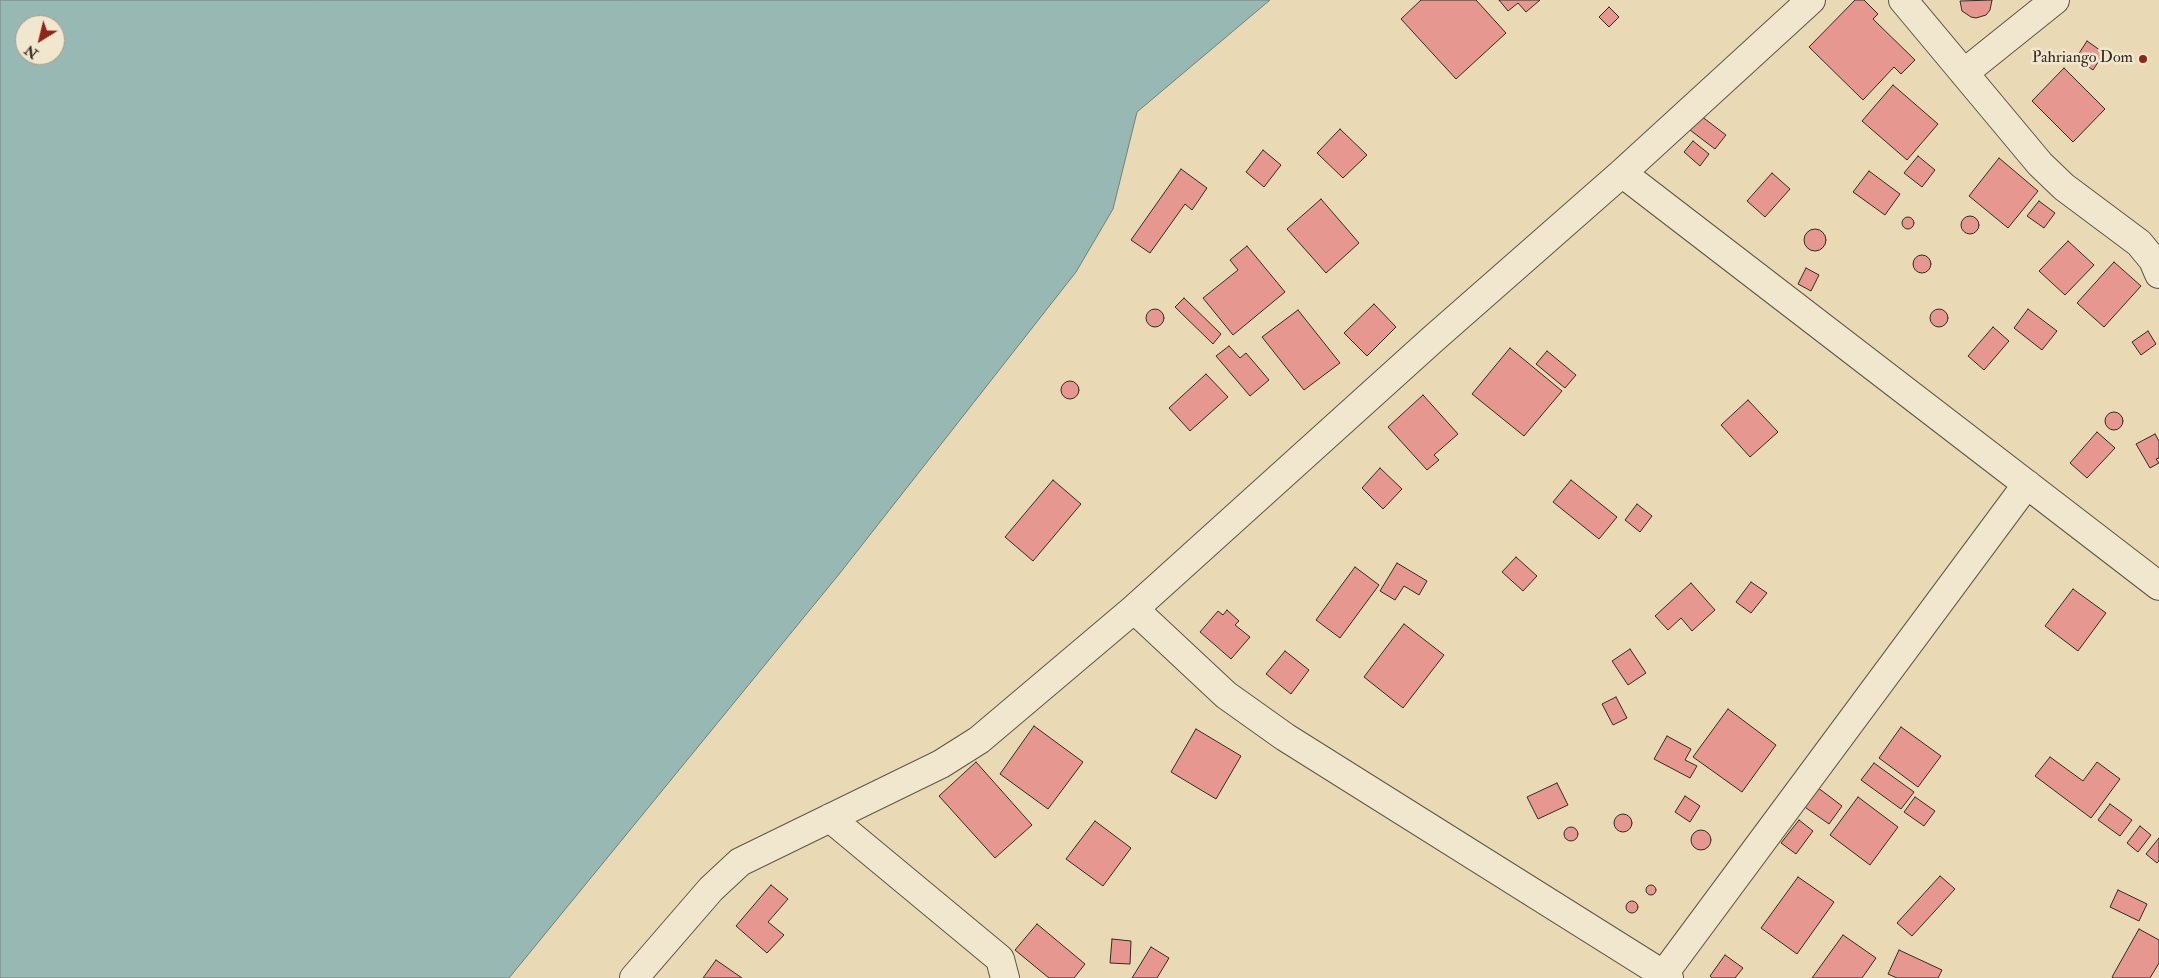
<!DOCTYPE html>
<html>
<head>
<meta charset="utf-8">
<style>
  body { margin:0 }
  #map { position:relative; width:2159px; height:978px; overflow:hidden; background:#e9d9b4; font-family:"IM FELL Double Pica",serif }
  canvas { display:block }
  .north { position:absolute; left:15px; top:15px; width:50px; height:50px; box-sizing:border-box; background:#f1e6ce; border:1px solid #a59b89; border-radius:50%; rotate:216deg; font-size:14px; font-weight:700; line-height:20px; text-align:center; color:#342b22 }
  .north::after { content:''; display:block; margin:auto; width:18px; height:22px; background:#8f2418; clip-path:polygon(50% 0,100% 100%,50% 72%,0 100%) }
</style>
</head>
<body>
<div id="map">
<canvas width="2159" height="978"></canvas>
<div class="north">N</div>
</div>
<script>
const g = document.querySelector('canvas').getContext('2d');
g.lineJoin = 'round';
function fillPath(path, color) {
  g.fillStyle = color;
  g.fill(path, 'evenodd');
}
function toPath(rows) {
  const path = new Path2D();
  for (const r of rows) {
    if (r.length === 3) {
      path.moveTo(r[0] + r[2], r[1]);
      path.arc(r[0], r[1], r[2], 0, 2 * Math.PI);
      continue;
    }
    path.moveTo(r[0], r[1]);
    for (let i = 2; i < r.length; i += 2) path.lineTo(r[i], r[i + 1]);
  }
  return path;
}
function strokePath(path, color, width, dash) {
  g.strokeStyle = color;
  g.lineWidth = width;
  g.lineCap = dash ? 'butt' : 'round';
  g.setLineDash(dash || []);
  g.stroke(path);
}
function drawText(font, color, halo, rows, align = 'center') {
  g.font = font + ' "IM FELL Double Pica",serif';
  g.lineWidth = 5;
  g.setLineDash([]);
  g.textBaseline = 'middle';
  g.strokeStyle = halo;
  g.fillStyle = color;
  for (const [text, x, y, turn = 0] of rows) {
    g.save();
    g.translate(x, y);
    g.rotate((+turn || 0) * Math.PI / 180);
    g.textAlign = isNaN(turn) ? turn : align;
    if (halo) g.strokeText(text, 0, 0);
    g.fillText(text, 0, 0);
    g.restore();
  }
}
const water = toPath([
  [0,0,1270,0,1137,112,1113,209,1076,272,840,573,509,978,0,978,0,0],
  [25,25,55,25,55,55,25,55,25,25]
]);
const building = toPath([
  [1421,0,1476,0,1506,33,1456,79,1401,19,1421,0],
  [1499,0,1540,0,1526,12,1518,3,1508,11,1499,0],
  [1855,0,1864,0,1878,14,1873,19,1915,60,1901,74,1894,67,1863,100,1809,47,1855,0],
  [1992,0,1990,10,1986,15,1976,18,1971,17,1962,11,1960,1,1992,0],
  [1609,7,1619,17,1609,27,1599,17,1609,7],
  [2087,41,2104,53,2093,70,2076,58,2087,41],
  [2064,68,2105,109,2073,142,2032,101,2064,68],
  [1893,85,1938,124,1907,160,1862,121,1893,85],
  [1701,116,1726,135,1715,149,1690,130,1701,116],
  [1340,129,1367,155,1343,178,1317,153,1340,129],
  [1693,141,1709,154,1700,166,1684,152,1693,141],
  [1263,150,1281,165,1264,187,1246,172,1263,150],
  [1918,156,1935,170,1922,187,1904,173,1918,156],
  [1999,158,2038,191,2008,228,1969,196,1999,158],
  [1181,169,1207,188,1192,210,1185,204,1150,253,1131,240,1181,169],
  [1869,171,1900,194,1885,215,1853,192,1869,171],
  [1772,173,1790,189,1765,217,1747,201,1772,173],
  [1321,199,1359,243,1326,273,1287,229,1321,199],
  [2039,201,2055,213,2044,228,2027,216,2039,201],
  [1970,225,9],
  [1908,223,6],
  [1815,240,11],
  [2068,241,2094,265,2065,295,2039,271,2068,241],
  [1247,246,1285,292,1233,335,1203,298,1238,270,1230,260,1247,246],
  [1922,264,9],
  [2114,262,2141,286,2104,327,2077,303,2114,262],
  [1806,268,1819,275,1811,291,1798,284,1806,268],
  [1184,298,1221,334,1213,344,1175,307,1184,298],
  [1374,304,1396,327,1367,356,1344,333,1374,304],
  [1939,318,9],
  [2028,309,2057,331,2042,350,2014,328,2028,309],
  [1155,318,9],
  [1298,310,1340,363,1304,390,1262,337,1298,310],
  [1993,327,2009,341,1984,370,1968,356,1993,327],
  [2148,331,2156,344,2141,355,2132,342,2148,331],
  [1229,346,1240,358,1246,353,1269,380,1250,396,1216,356,1229,346],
  [1510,348,1562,391,1524,436,1472,394,1510,348],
  [1547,351,1576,375,1565,388,1536,364,1547,351],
  [1206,374,1228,397,1190,431,1169,408,1206,374],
  [1070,390,9],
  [1423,395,1458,434,1434,455,1439,460,1427,470,1388,427,1423,395],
  [1748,400,1778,432,1750,457,1721,425,1748,400],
  [2114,421,9],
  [2097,432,2115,448,2087,478,2070,463,2097,432],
  [2155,434,2159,441,2159,458,2156,459,2159,463,2150,468,2136,444,2155,434],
  [1380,468,1402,489,1383,509,1362,488,1380,468],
  [1053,480,1081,504,1033,561,1005,537,1053,480],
  [1571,480,1617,517,1599,539,1553,502,1571,480],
  [1637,504,1652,516,1640,532,1625,520,1637,504],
  [1516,557,1537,576,1523,591,1502,572,1516,557],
  [1397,563,1427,581,1419,595,1404,586,1395,600,1380,591,1397,563],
  [1355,567,1379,585,1340,638,1316,620,1355,567],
  [1751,582,1767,593,1751,613,1736,602,1751,582],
  [1691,583,1715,610,1692,631,1681,618,1668,630,1655,616,1691,583],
  [2073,589,2106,613,2078,651,2045,626,2073,589],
  [1227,610,1239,621,1235,625,1250,637,1231,659,1200,632,1218,611,1223,615,1227,610],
  [1404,624,1444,655,1403,708,1364,677,1404,624],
  [1630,649,1646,673,1628,685,1612,661,1630,649],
  [1285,651,1309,670,1291,694,1266,674,1285,651],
  [1616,697,1627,718,1613,725,1602,704,1616,697],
  [1728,709,1776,745,1742,792,1693,757,1728,709],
  [1034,726,1083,762,1048,809,1000,774,1034,726],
  [1901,727,1941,756,1918,787,1879,758,1901,727],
  [1196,729,1241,756,1216,799,1171,772,1196,729],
  [1667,736,1691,749,1685,760,1697,766,1690,778,1654,759,1667,736],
  [2050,757,2083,781,2097,762,2120,779,2091,818,2035,776,2050,757],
  [976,762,1032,825,995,858,939,796,976,762],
  [1874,763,1914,792,1901,809,1861,780,1874,763],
  [1557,783,1568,805,1538,819,1527,797,1557,783],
  [1813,784,1842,806,1829,824,1799,803,1813,784],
  [1685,796,1700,806,1690,822,1675,812,1685,796],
  [1858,797,1898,827,1870,865,1830,835,1858,797],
  [1915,797,1935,811,1924,826,1904,812,1915,797],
  [2110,804,2132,820,2120,836,2098,820,2110,804],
  [1623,823,9],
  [1799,820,1813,831,1796,854,1781,843,1799,820],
  [1095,821,1131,848,1103,886,1066,859,1095,821],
  [2140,826,2151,835,2138,852,2127,843,2140,826],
  [1571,834,7],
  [1701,840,10],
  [2159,838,2159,861,2157,863,2146,854,2159,838],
  [1940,876,1955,889,1912,936,1897,923,1940,876],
  [1798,877,1834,902,1797,954,1761,928,1798,877],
  [771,885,788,899,768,922,784,935,767,953,736,926,771,885],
  [1651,890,5],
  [2118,890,2147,904,2139,921,2110,907,2118,890],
  [1632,907,6],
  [1037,924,1085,964,1074,978,1049,978,1015,950,1037,924],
  [2139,929,2159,940,2159,963,2150,978,2114,978,2112,977,2139,929],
  [1843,935,1876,958,1862,978,1812,978,1843,935],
  [1112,939,1131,941,1130,964,1110,963,1112,939],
  [1151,947,1169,958,1157,978,1132,978,1151,947],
  [1899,950,1942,970,1938,978,1897,978,1888,974,1899,950],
  [1725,955,1743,968,1735,978,1712,978,1710,976,1725,955],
  [716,960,742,978,703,978,716,960]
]);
const minor = toPath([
  [1903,0,2040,164,2064,187,2139,243,2153,260,2159,274],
  [1964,73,2055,0],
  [1622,173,2159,586],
  [1134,609,1226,695,1285,737,1669,978],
  [830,818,1000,959,1005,978],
  [1663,975,2027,484],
  [634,978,711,889,740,862,941,764,979,740,1134,609,1433,339,1622,173,1811,0]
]);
const markers = [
  [2143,59,5,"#8f2418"]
];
const poiNames = [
  ["Pahriango Dom",2133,59]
];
fillPath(water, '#98b9b3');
strokePath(water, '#708079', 1);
fillPath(building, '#e69890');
strokePath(building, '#342b22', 1);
strokePath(minor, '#615646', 30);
strokePath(minor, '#f1e6ce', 28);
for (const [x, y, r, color] of markers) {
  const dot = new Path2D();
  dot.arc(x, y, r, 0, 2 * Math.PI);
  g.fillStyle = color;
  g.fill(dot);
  strokePath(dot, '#f1e6ce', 2);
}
drawText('16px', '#342b22', '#f1e6ce', poiNames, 'right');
</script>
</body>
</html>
